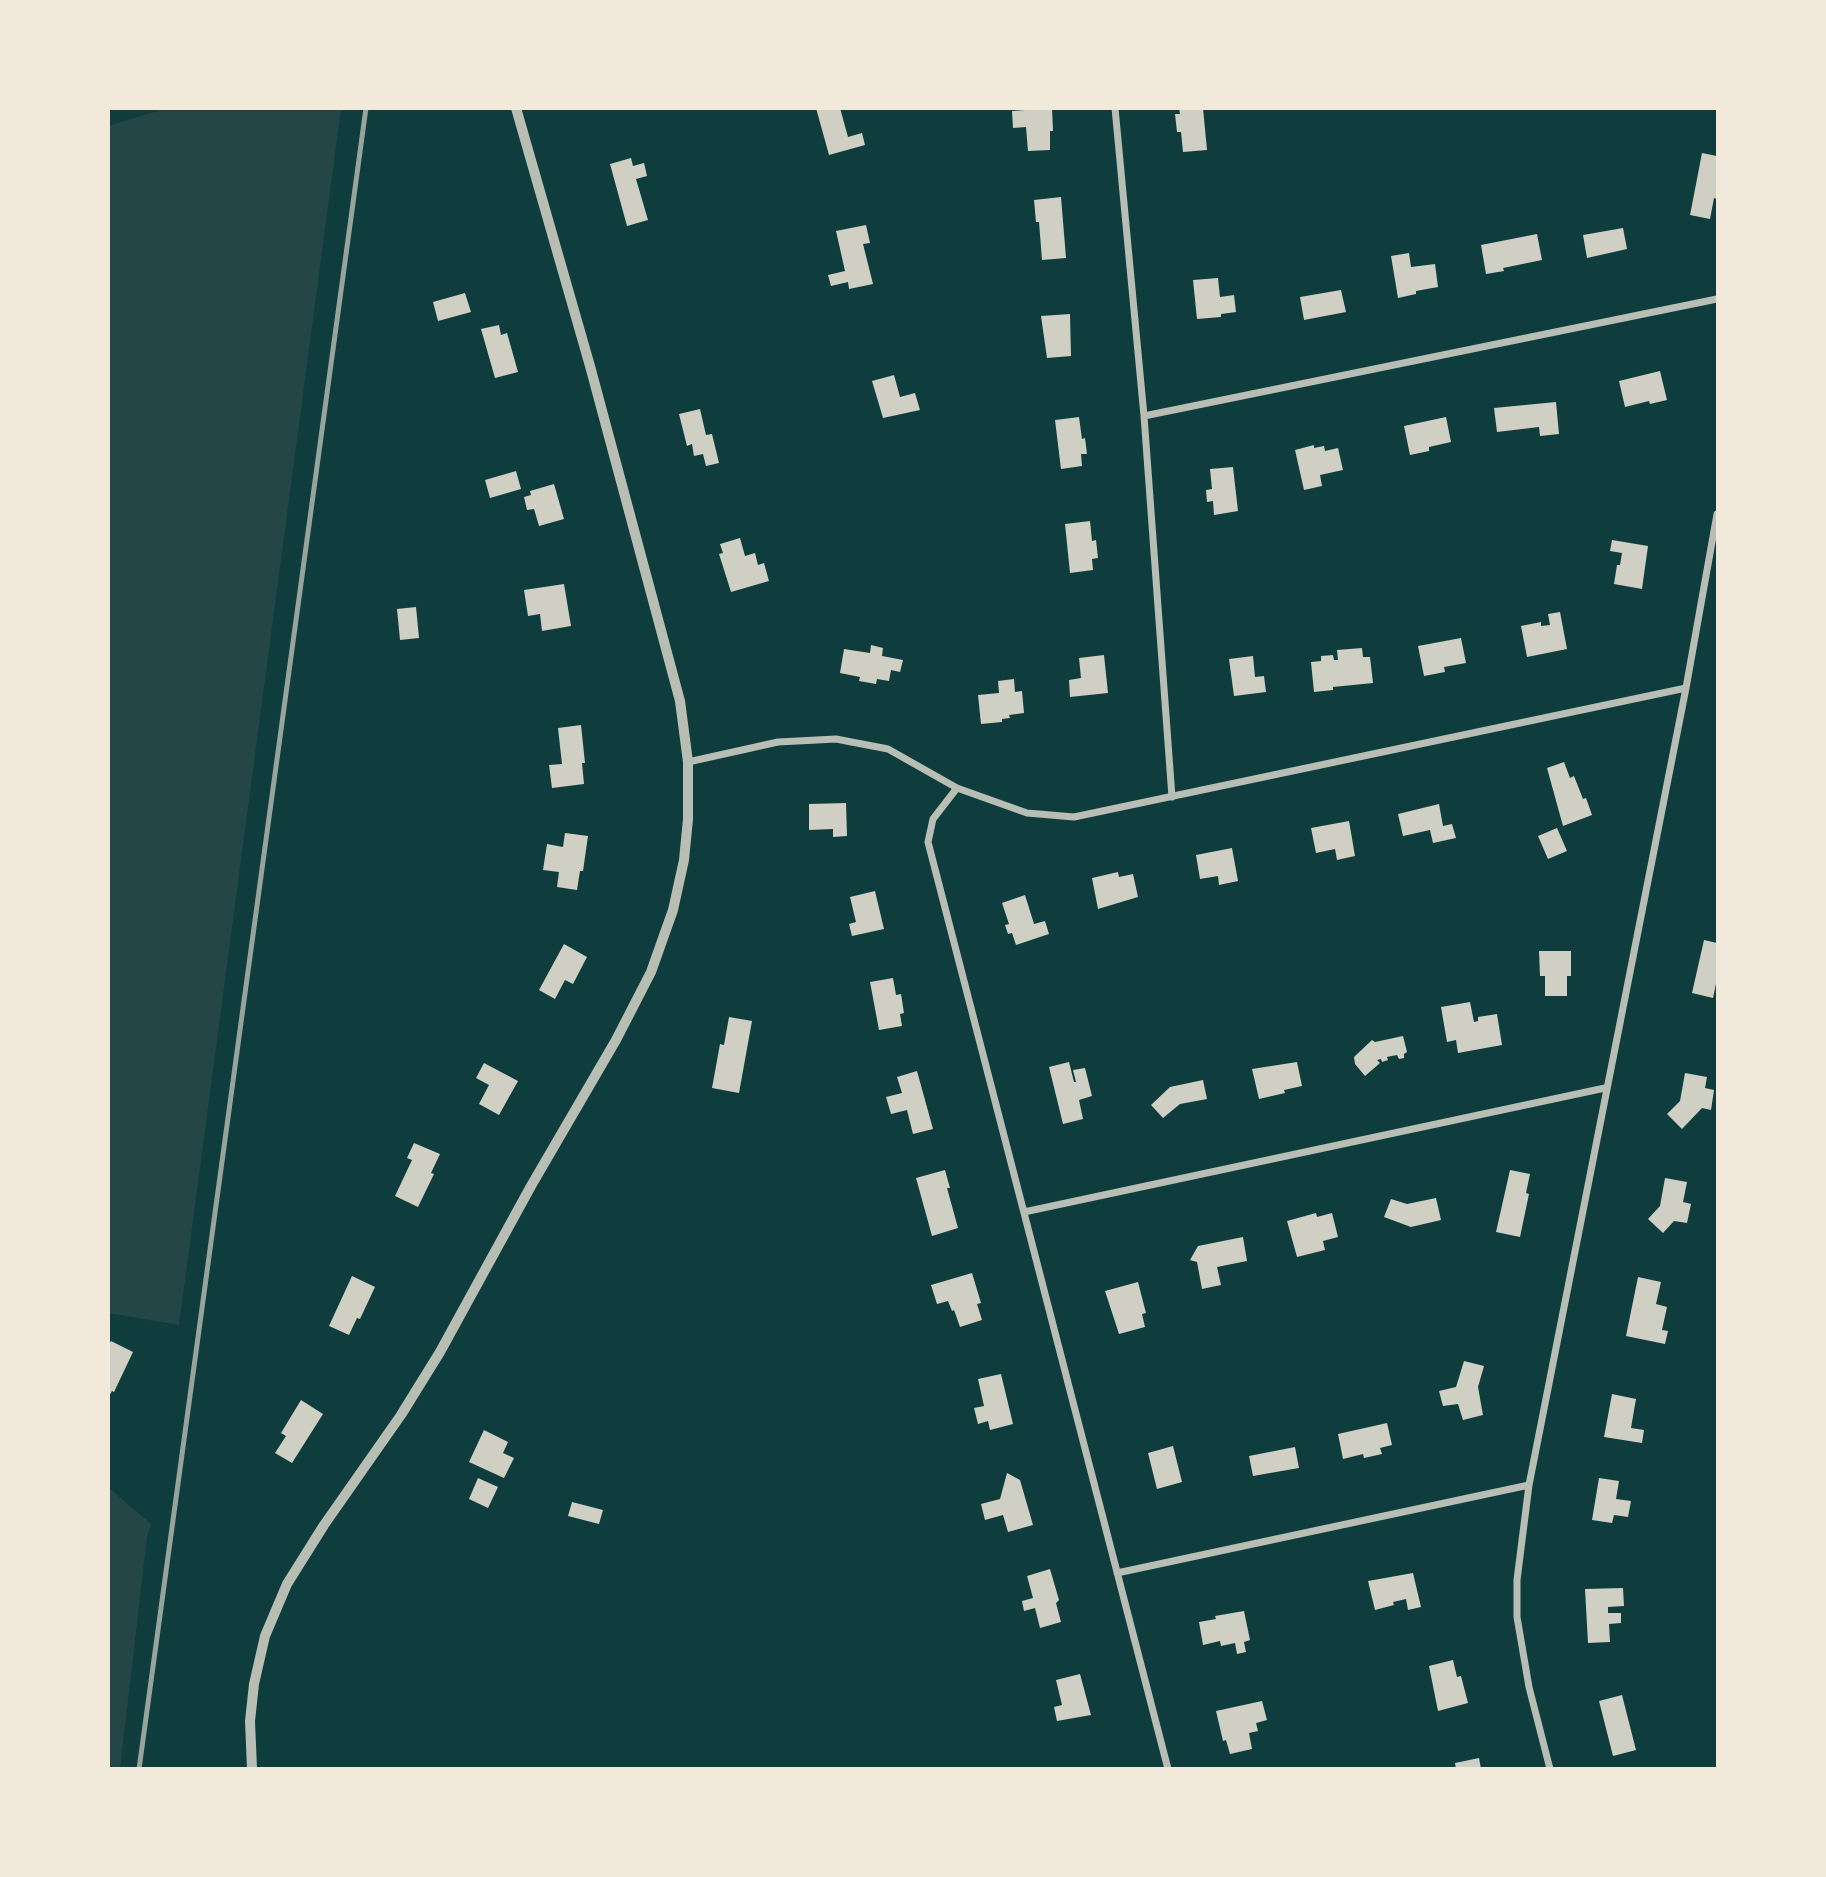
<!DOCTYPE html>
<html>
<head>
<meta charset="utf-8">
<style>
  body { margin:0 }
  #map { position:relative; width:1826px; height:1877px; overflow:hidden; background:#0f3d3e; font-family:Georgia,serif }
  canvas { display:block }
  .frame { position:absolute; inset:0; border:110px solid #f1e9da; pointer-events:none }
</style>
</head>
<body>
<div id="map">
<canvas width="1826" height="1877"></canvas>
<div class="frame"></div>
</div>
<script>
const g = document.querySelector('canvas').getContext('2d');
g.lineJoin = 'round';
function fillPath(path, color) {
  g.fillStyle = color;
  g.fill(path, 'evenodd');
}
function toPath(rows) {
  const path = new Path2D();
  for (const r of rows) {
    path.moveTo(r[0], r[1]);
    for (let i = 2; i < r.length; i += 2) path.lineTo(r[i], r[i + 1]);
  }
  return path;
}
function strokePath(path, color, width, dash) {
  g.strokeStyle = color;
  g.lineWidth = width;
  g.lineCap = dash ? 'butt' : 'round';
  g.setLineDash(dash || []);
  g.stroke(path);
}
const green = toPath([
  [159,109,341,109,179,1325,108,1313,108,126,158,111],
  [108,1487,151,1524,147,1537,120,1769,108,1768]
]);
const building = toPath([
  [816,108,840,108,848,137,862,133,865,145,829,155],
  [1052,108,1053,131,1050,131,1050,150,1028,151,1026,127,1013,128,1012,111],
  [1179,108,1203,108,1207,150,1183,152,1181,132,1177,132,1175,114,1180,114],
  [1702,153,1717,156,1717,199,1714,198,1710,219,1690,215],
  [631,158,633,166,644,163,647,176,636,179,648,220,627,226,610,164],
  [1061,197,1066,258,1042,260,1039,222,1036,222,1034,200],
  [866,225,870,243,863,244,873,284,849,289,848,282,831,286,828,275,845,271,836,231],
  [1623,228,1627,249,1587,258,1583,235],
  [1537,234,1542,260,1503,268,1504,271,1486,274,1481,245],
  [1409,253,1411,267,1435,264,1438,287,1416,291,1416,294,1398,298,1391,256],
  [1218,278,1220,297,1234,295,1236,312,1221,314,1221,317,1197,319,1193,280],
  [1341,290,1346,312,1304,320,1300,297],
  [465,293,471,312,438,321,433,302],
  [1070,314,1071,356,1047,358,1041,316],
  [499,325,501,335,507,333,518,372,495,378,481,329],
  [1660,371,1667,400,1650,404,1649,401,1625,407,1619,381],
  [894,375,900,397,915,393,920,410,883,418,872,381],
  [1556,402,1559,434,1540,436,1539,427,1497,432,1494,408],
  [700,409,706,435,712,434,719,463,706,466,703,454,694,456,692,444,687,446,679,414],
  [1079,417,1082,439,1085,438,1087,454,1081,454,1082,466,1061,469,1055,420],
  [1446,417,1451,442,1429,447,1429,451,1410,455,1404,426],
  [1314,445,1314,448,1324,446,1325,451,1338,448,1343,470,1320,475,1322,486,1304,490,1295,450],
  [1233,467,1238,511,1214,515,1213,501,1207,502,1206,490,1212,489,1210,469],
  [516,471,521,489,490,498,485,480],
  [554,484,564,519,539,526,534,509,527,510,524,497,531,495,530,491],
  [1090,521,1092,541,1096,540,1098,558,1092,559,1093,570,1070,573,1065,524],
  [740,538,745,556,755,553,758,565,764,563,769,581,731,592,719,554,723,553,720,544],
  [1612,540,1648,546,1642,589,1614,584,1617,565,1620,565,1622,553,1610,551],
  [564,584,571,626,542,631,540,614,528,616,524,590],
  [416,607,419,638,400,640,397,609],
  [1560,612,1567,649,1527,657,1521,626,1541,622,1541,626,1550,625,1548,614],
  [1461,638,1466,663,1444,667,1445,672,1424,676,1418,646],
  [871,645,883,648,882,656,903,660,900,672,891,670,889,681,877,679,876,684,859,681,860,677,840,673,844,649,870,653],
  [1362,648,1363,657,1370,657,1373,683,1333,687,1333,690,1314,692,1311,662,1321,661,1321,656,1333,655,1334,660,1338,660,1337,650],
  [1104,655,1108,693,1070,697,1069,680,1081,678,1079,658],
  [1253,656,1255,677,1264,676,1266,692,1234,696,1229,659],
  [1014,679,1015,692,1022,691,1024,713,1009,715,1010,718,1002,719,1002,722,981,724,978,695,999,693,998,681],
  [581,725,585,763,582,763,584,784,552,788,549,765,562,764,558,728],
  [1564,762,1570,778,1574,776,1583,799,1586,798,1592,815,1563,826,1547,768],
  [846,803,847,836,833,837,833,829,809,830,809,804],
  [1439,804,1443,826,1452,824,1456,838,1433,843,1430,830,1403,836,1398,814],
  [1349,821,1355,856,1337,860,1335,849,1316,853,1311,828],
  [1557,828,1567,851,1548,859,1538,836],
  [565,833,588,836,583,871,580,871,577,890,557,887,559,872,543,870,547,844,563,847],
  [1232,848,1238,881,1219,885,1218,876,1200,879,1196,855],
  [1118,872,1119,877,1133,874,1138,897,1098,909,1092,878],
  [875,891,884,929,852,936,849,924,856,922,850,897],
  [1025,895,1034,924,1045,921,1049,934,1016,945,1012,933,1008,934,1005,925,1009,924,1002,903],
  [1704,940,1717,943,1717,979,1713,998,1692,993],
  [564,944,587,957,573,984,565,980,555,999,539,990],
  [1539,951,1571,951,1571,976,1567,976,1567,996,1545,996,1545,976,1540,976],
  [893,978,896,995,901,994,904,1013,900,1014,902,1026,879,1030,870,982],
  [1470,1002,1474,1022,1478,1021,1478,1017,1497,1014,1502,1045,1458,1053,1456,1040,1447,1042,1441,1007],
  [729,1017,752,1021,739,1093,712,1088,720,1044,724,1045],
  [1403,1036,1407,1052,1404,1054,1404,1058,1399,1059,1397,1055,1387,1057,1388,1060,1382,1062,1381,1059,1377,1060,1380,1063,1365,1076,1355,1064,1354,1057,1372,1040,1375,1042],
  [1069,1062,1074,1082,1076,1082,1073,1070,1085,1068,1092,1096,1079,1100,1083,1119,1063,1124,1049,1067],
  [1297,1062,1302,1086,1284,1090,1285,1093,1259,1099,1252,1069],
  [484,1063,518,1081,499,1115,479,1104,489,1085,476,1078],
  [917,1071,933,1129,913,1134,907,1110,891,1114,886,1097,902,1093,897,1077],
  [1685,1073,1707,1077,1705,1088,1714,1090,1711,1110,1702,1108,1682,1129,1667,1114,1680,1101],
  [1203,1080,1207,1099,1180,1104,1163,1118,1151,1105,1170,1087],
  [414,1143,440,1154,431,1173,434,1174,418,1207,395,1196,412,1160,407,1158],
  [945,1170,950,1188,947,1188,958,1228,932,1236,916,1178],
  [1510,1170,1530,1174,1526,1193,1529,1194,1520,1237,1496,1232],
  [1665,1178,1687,1182,1683,1202,1691,1204,1687,1223,1674,1221,1663,1233,1648,1219,1660,1206],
  [1436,1198,1441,1220,1411,1227,1384,1217,1391,1199,1407,1204],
  [1316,1213,1317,1217,1332,1213,1338,1237,1323,1241,1325,1250,1297,1257,1287,1221],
  [1243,1237,1247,1261,1217,1267,1221,1285,1202,1289,1197,1262,1190,1260,1198,1246],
  [972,1273,981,1303,977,1304,982,1320,960,1327,954,1310,952,1311,948,1301,937,1304,931,1285],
  [352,1276,375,1287,360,1319,357,1318,349,1335,329,1326],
  [1638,1277,1661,1282,1656,1304,1667,1307,1662,1330,1668,1331,1665,1344,1626,1336],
  [1138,1282,1146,1313,1142,1314,1145,1327,1119,1334,1105,1291],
  [111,1341,133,1352,114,1392,112,1391,108,1398,108,1346],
  [1464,1361,1484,1366,1478,1387,1483,1415,1463,1420,1458,1404,1443,1406,1439,1391,1456,1387],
  [1001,1374,1013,1424,990,1430,988,1421,978,1424,974,1408,984,1406,978,1379],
  [1612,1394,1636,1399,1631,1428,1644,1430,1642,1443,1604,1437],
  [301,1400,323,1414,292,1463,275,1453,286,1436,281,1433],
  [1387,1423,1392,1445,1380,1448,1382,1454,1364,1458,1363,1454,1343,1459,1338,1434],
  [484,1430,508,1442,503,1453,514,1458,504,1478,469,1462],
  [1173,1446,1182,1482,1157,1489,1148,1453],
  [1295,1447,1299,1468,1253,1476,1249,1456],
  [1007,1473,1020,1480,1033,1525,1008,1532,1003,1515,985,1520,981,1504,1000,1499],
  [478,1478,498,1487,488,1508,469,1499],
  [1599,1478,1619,1481,1616,1499,1631,1501,1628,1517,1614,1515,1612,1523,1592,1520],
  [572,1502,603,1510,599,1524,568,1516],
  [1050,1569,1059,1600,1056,1603,1061,1622,1040,1628,1035,1608,1024,1611,1022,1601,1033,1598,1027,1576],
  [1413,1573,1421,1607,1408,1610,1406,1599,1393,1602,1394,1605,1375,1610,1368,1581],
  [1623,1588,1624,1606,1608,1607,1608,1613,1621,1613,1621,1623,1609,1624,1610,1642,1588,1643,1585,1589],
  [1244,1611,1250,1640,1244,1642,1246,1652,1237,1654,1235,1643,1221,1646,1220,1641,1203,1645,1199,1622,1216,1619,1215,1616],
  [1453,1660,1457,1677,1461,1676,1468,1703,1438,1711,1429,1666],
  [1080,1674,1091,1715,1057,1721,1054,1707,1062,1705,1056,1680],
  [1622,1695,1636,1750,1613,1756,1599,1701],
  [1262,1701,1267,1720,1256,1723,1258,1731,1249,1733,1252,1749,1230,1754,1226,1740,1223,1741,1216,1711],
  [1479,1758,1481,1769,1456,1769,1455,1763]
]);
const minor = toPath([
  [1115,108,1144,416,1172,797],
  [1144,416,1717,299],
  [688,762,778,742,836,739,888,749,957,788,1027,813,1074,817,1686,688],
  [957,788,933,819,928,842,1168,1769],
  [1024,1212,1605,1088],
  [1117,1573,1529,1485],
  [1550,1769,1529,1687,1517,1617,1517,1580,1529,1485,1686,688,1717,514]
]);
const tertiary = toPath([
  [252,1769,250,1721,254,1684,265,1636,287,1584,324,1525,401,1415,440,1352,531,1186,616,1040,651,972,673,910,684,860,688,819,688,762,680,701,590,366,516,108]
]);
const rail = toPath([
  [139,1769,366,108]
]);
fillPath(green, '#244646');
fillPath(building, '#cfcfc3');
strokePath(minor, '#b8beb3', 7);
strokePath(tertiary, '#b8beb3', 10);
strokePath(rail, '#97a49c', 5);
</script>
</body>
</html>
